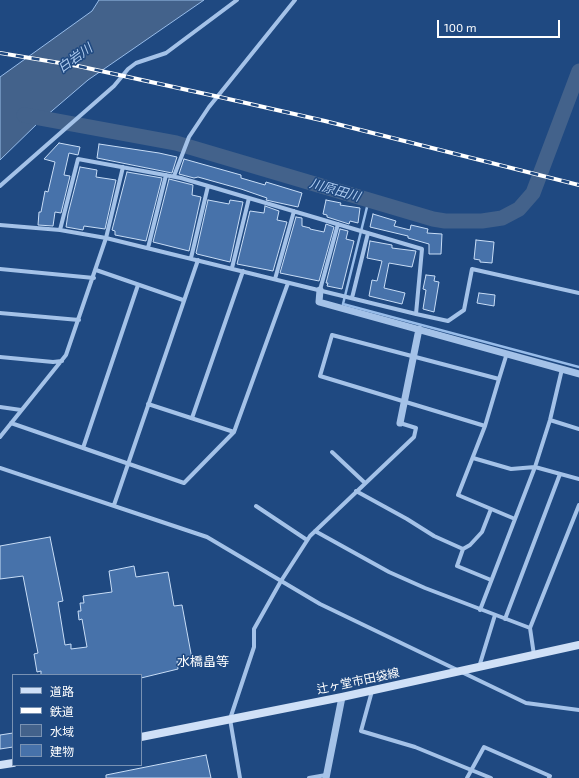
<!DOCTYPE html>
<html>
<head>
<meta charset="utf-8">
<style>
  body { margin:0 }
  #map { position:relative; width:579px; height:778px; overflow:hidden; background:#1f4981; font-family:"Exo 2","Noto Sans JP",sans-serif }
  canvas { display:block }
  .legend { position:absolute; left:12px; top:674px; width:130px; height:92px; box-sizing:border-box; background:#1f4981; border:1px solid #7992b3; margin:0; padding:5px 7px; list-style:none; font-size:12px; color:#fff }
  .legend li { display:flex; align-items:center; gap:8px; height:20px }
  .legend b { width:20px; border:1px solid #7992b3 }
  .scale { position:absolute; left:437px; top:20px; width:123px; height:18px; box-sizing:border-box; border:2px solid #fff; border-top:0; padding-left:5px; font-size:12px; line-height:14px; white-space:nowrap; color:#fff; -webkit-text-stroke:3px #1f4981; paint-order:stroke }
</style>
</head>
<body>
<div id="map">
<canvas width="579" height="778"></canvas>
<ul class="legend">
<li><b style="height:5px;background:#cfe0f7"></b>道路</li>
<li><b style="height:5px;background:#fff"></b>鉄道</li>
<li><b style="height:11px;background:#43628b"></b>水域</li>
<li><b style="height:11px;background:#4772aa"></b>建物</li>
</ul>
<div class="scale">100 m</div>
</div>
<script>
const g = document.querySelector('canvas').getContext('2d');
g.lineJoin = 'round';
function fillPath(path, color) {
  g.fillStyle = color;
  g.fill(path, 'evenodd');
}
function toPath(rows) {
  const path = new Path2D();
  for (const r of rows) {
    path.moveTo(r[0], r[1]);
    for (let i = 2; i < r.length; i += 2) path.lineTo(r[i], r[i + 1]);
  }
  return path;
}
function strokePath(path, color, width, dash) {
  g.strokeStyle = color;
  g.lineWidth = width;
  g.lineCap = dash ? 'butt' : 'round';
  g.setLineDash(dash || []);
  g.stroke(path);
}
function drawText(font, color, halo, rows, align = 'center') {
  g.font = font + ' "Exo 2","Noto Sans JP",sans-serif';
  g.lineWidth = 3;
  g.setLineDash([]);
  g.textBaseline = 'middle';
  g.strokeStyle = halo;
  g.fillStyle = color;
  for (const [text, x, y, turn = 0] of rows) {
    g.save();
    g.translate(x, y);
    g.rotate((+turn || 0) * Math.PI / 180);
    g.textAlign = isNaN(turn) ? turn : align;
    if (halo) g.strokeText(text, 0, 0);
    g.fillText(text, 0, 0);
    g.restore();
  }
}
const water = toPath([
  [99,0,204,0,88,80,39,122,0,160,0,77,92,11,99,0]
]);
const stream = toPath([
  [369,199,343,304,579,367]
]);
const river = toPath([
  [24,115,176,143,433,219,445,221,482,221,502,218,519,209,533,193,579,71]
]);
const building = toPath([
  [59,143,80,147,78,155,69,153,64,175,70,176,61,213,55,212,53,226,38,225,39,212,41,212,45,191,48,192,55,162,44,159,59,143],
  [99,144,159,153,177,157,172,173,97,158,99,144],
  [184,159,241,175,241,178,265,185,266,182,302,193,298,207,266,200,267,198,241,189,198,177,194,178,179,174,184,159],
  [80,167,97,170,96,177,116,180,105,229,84,226,83,230,66,227,68,214,80,167],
  [127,172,162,178,146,241,115,235,115,231,112,230,127,172],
  [169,179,193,185,192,195,201,197,189,251,153,242,169,179],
  [208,200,229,204,230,200,243,202,230,262,197,254,196,253,208,200],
  [326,200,341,203,340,205,360,208,358,223,350,221,349,224,327,217,327,215,323,214,326,200],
  [265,206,279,211,277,220,287,222,273,271,237,264,250,211,264,213,265,206],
  [373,214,396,221,394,226,410,230,411,225,428,229,427,233,442,234,441,254,429,254,429,244,408,238,408,236,370,227,373,214],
  [296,217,302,218,302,226,310,228,310,229,324,232,326,224,334,227,319,281,280,273,296,217],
  [340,229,348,231,346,239,354,241,342,289,327,286,328,283,326,283,340,229],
  [476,240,494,242,492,263,480,262,480,260,474,259,476,240],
  [370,241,392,245,392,248,416,251,412,267,389,263,384,288,405,293,402,304,369,296,372,280,377,281,382,261,367,258,370,241],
  [426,275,435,276,434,281,439,282,434,312,423,309,426,290,423,289,426,275],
  [479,293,495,295,494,306,477,303,479,293],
  [50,537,63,601,58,602,65,645,71,644,71,649,87,647,82,619,79,620,78,611,81,611,80,603,84,603,83,596,112,592,109,571,134,566,136,577,168,572,174,606,182,605,192,659,177,661,178,669,141,678,141,675,41,675,41,671,37,672,34,654,38,653,23,576,0,579,0,546,50,537],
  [13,733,13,747,0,749,0,735,13,733],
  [206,755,211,778,106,778,106,775,206,755]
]);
const minor = toPath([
  [174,176,189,137,209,107,295,0],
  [0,186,114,86,128,69,136,63,166,53,237,0],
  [0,225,60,230,106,238,416,314,422,249,181,178,78,159,60,230],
  [148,248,166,175],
  [191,258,208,186],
  [232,268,249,198],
  [0,269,94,278],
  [96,270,183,300],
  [275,279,294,211],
  [320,290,338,224],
  [352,298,368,233],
  [0,313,79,320],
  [416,314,448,321,464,310,472,269,579,293],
  [0,357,53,362,62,361],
  [499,379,332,335,320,376,485,426,499,379,507,353],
  [148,404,234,432],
  [0,407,21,410],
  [192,418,243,271],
  [550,420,579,429],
  [11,423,184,483,234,432,288,283],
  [485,426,458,495,515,519],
  [0,437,66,355,106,238,123,167],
  [83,448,138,285],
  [332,452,365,483],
  [473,458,511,469,535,467,579,479],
  [0,468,207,537,320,604,526,703,579,710],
  [356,491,407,519,434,536,463,549,457,566,491,580],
  [114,505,198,260],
  [256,506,307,540],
  [315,531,389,572,425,588,530,628],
  [463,549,470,545,482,532,491,509],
  [480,610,535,467,550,420,562,369],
  [505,619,560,474],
  [534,655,530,628,579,505],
  [479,667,495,615],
  [372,691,361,731,415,747,491,778],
  [240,778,230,719,254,647,254,629,281,581,310,536,414,437,416,428,400,423],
  [309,778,326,775],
  [467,778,484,747,550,776,549,778]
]);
const tertiary = toPath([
  [320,290,319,302,579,374],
  [400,423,419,329],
  [326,778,342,697]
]);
const secondary = toPath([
  [141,737,342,697,579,645],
  [0,765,13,763]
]);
const rail = toPath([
  [0,53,78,66,224,98,325,121,579,185]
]);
const streetNames = [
  ["辻ヶ堂市田袋線",358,681,-12]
];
const waterNames = [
  ["白岩川",75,58,-36],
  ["川原田川",335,190,16]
];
const neighbourhoodNames = [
  ["水橋畠等",203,662]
];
fillPath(water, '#43628b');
strokePath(water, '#98bdea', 1);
strokePath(stream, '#98bdea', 2.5);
strokePath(river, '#43628b', 15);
fillPath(building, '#4772aa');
strokePath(building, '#c8ddf6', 1);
strokePath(minor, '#a4c2e8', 4);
strokePath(tertiary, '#a4c2e8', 7);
strokePath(secondary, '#cfe0f7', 8);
strokePath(rail, '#fff', 4);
strokePath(rail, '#1f4981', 2.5, [8]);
drawText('12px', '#fff', '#1f4981', streetNames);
drawText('italic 13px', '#afccf0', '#1f4981', waterNames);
drawText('13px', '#fff', '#1f4981', neighbourhoodNames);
</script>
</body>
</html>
